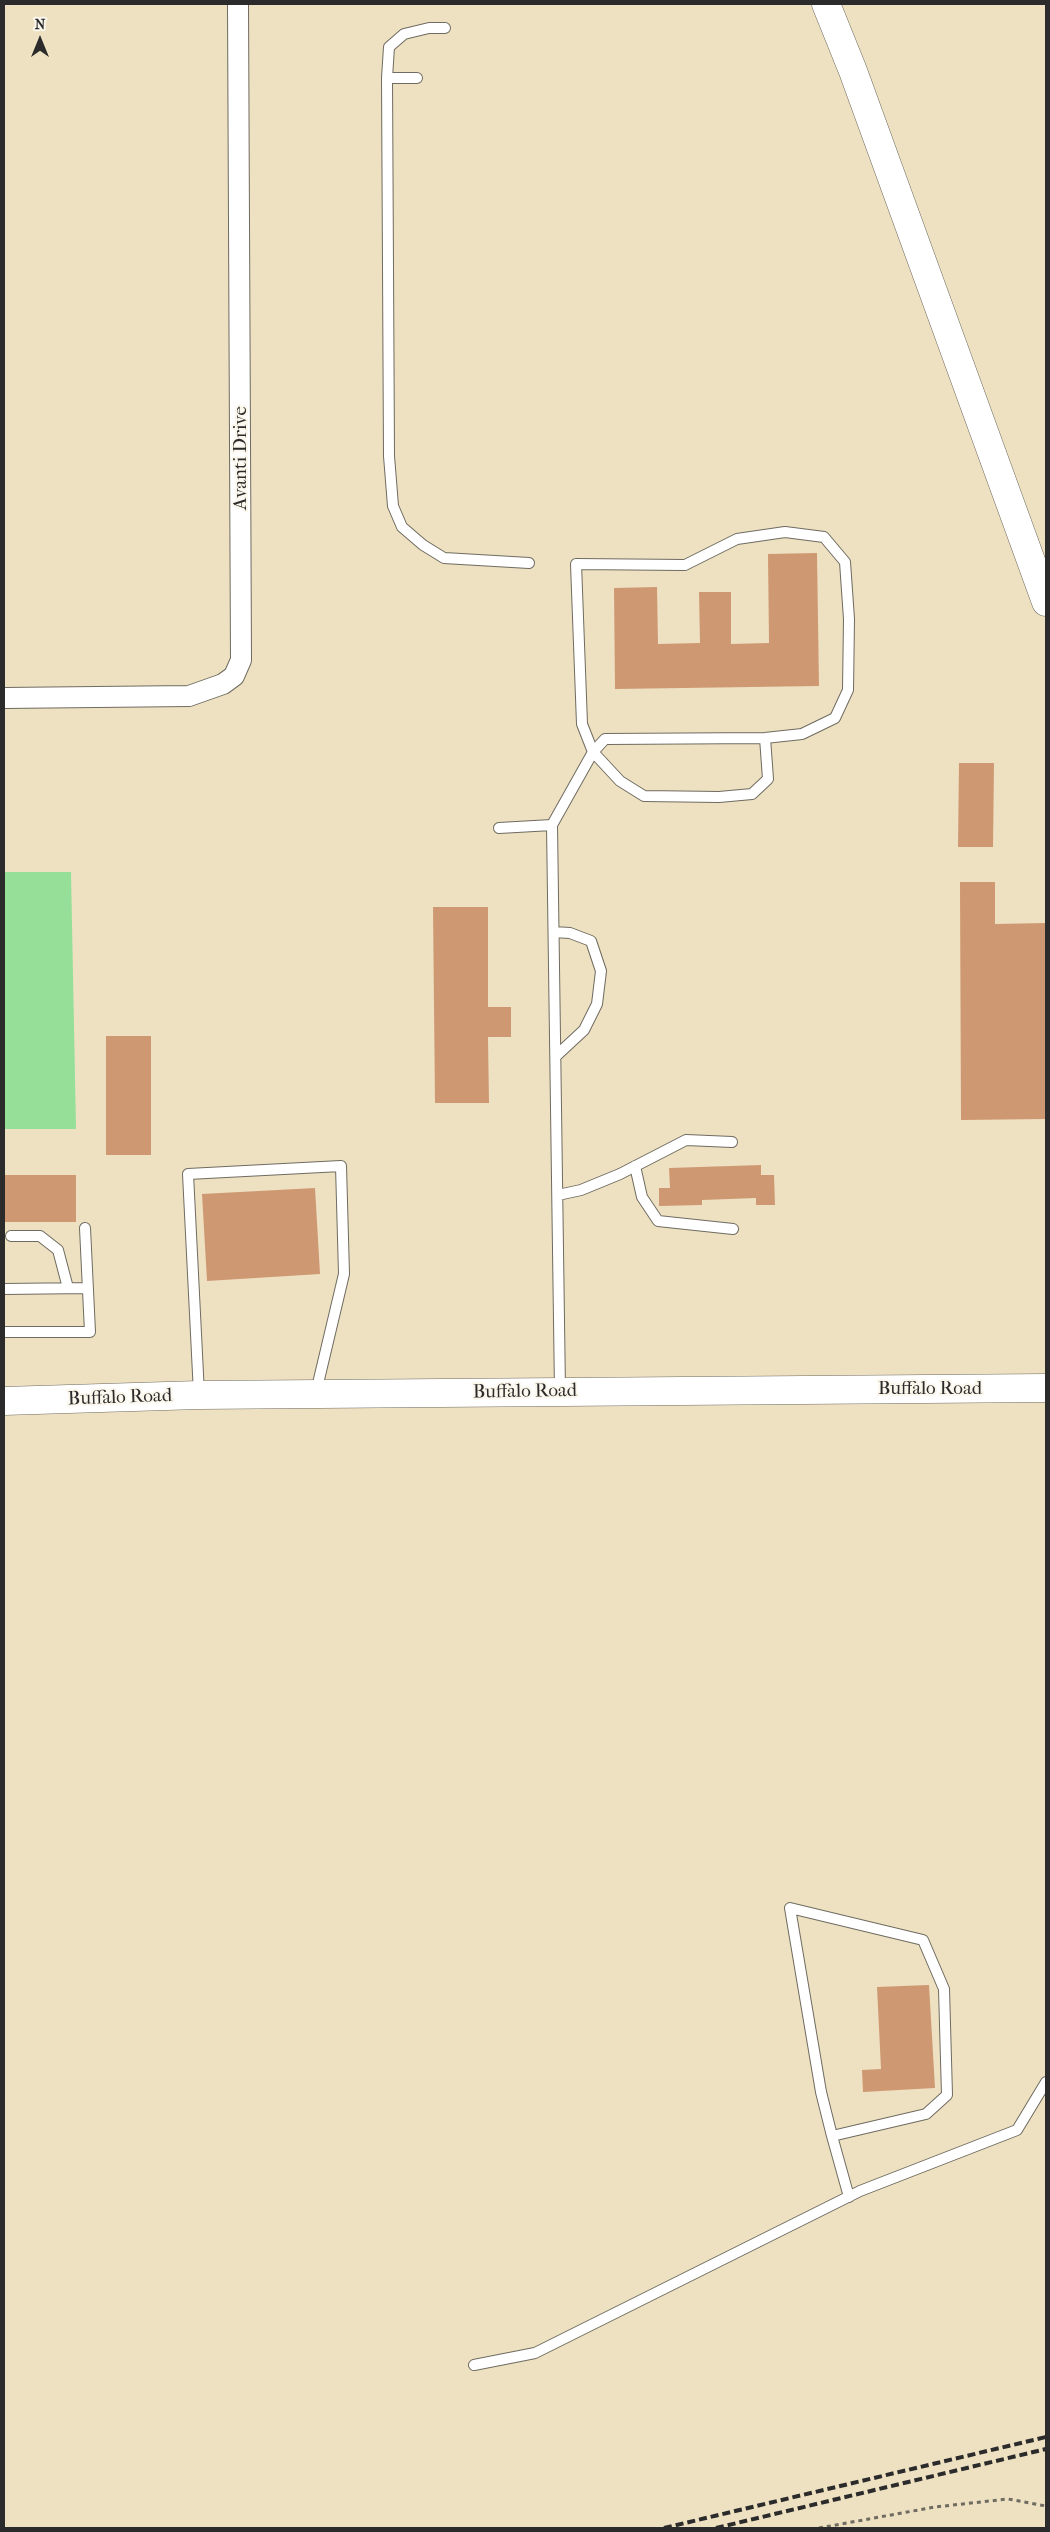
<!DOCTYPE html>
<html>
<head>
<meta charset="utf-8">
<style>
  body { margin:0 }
  #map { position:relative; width:1050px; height:2532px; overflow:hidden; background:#eee1c2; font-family:"IM FELL French Canon",serif }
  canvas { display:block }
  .frame { position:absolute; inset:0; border:5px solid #2b2b2b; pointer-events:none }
  .north { position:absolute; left:15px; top:15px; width:50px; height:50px; -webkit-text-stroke:4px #fbf7ec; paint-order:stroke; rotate:0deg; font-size:14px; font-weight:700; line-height:20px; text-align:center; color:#2b2b2b }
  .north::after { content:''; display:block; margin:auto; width:18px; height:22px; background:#2b2b2b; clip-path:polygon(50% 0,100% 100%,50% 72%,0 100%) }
</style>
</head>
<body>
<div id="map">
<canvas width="1050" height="2532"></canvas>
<div class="frame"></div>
<div class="north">N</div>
</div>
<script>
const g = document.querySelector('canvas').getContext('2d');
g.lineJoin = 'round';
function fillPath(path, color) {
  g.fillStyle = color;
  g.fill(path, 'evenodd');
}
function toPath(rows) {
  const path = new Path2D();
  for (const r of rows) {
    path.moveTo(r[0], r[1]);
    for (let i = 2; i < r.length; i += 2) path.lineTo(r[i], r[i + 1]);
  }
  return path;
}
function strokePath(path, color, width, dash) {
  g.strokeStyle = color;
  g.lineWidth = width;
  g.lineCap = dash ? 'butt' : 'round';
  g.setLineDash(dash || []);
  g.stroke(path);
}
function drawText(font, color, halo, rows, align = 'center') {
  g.font = font + ' "IM FELL French Canon",serif';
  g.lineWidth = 4;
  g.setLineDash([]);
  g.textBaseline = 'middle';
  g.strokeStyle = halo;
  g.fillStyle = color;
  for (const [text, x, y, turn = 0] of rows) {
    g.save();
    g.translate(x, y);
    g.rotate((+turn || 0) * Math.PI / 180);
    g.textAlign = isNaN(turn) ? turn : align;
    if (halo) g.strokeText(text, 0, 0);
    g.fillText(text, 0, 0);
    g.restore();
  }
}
const green = toPath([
  [4,872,71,872,76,1129,4,1129]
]);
const building = toPath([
  [817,553,819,686,615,689,614,588,657,587,658,644,700,643,699,592,731,592,731,644,769,643,768,554],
  [959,763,994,763,993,847,958,847],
  [960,882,995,882,995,924,1046,923,1046,1119,961,1120],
  [433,907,488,907,488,1007,511,1007,511,1037,488,1037,489,1103,435,1103],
  [106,1036,151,1036,151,1155,106,1155],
  [761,1165,761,1175,774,1175,775,1205,756,1205,756,1198,702,1200,702,1205,659,1206,659,1188,670,1188,669,1168],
  [4,1175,76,1175,76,1222,4,1222],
  [315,1188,320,1274,207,1281,202,1194],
  [929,1985,935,2088,863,2092,862,2070,881,2069,877,1987]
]);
const path = toPath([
  [819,2528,935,2507,1008,2499,1046,2506]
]);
const service = toPath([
  [445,28,429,28,404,34,389,47,387,78,389,456,393,506,402,527,423,545,444,558,529,563],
  [387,78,417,78],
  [499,828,552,825],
  [554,932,570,933,591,941,601,971,597,1004,584,1030,556,1056],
  [635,1166,642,1197,658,1221,733,1229],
  [558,1195,581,1190,620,1174,686,1140,732,1142],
  [11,1236,40,1236,58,1250,68,1288],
  [4,1289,88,1288],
  [4,1332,90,1332,85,1228],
  [560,1391,552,825,593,752,605,739,765,738,802,734,835,718,848,690,849,619,845,562,824,537,785,532,737,539,685,565,576,564,582,724,593,752,620,781,644,796,719,797,752,794,768,779,765,738],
  [199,1394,188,1174,341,1166,344,1274,316,1392],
  [832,2136,926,2114,947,2095,944,1989,923,1940,790,1908,821,2092,832,2136,849,2197],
  [474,2365,535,2353,860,2191,1017,2130,1046,2082]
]);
const minor = toPath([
  [4,698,189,696,223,684,234,676,241,660,238,4]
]);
const secondary = toPath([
  [4,1401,199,1395,1046,1388]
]);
const motorway = toPath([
  [826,4,853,71,1046,602]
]);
const rail = toPath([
  [664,2528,1046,2437],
  [716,2528,1046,2449]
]);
const streetNames = [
  ["Avanti Drive",241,458,-90],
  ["Buffalo Road",930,1389],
  ["Buffalo Road",525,1392,-1],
  ["Buffalo Road",120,1398,-2]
];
fillPath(green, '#96df99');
fillPath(building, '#ce9872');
strokePath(service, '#6f6b60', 12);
strokePath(minor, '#6f6b60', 22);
strokePath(secondary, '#6f6b60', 29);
strokePath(motorway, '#6f6b60', 29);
strokePath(path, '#6f6b60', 3, [4, 4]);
strokePath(service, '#fff', 10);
strokePath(minor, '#fff', 20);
strokePath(secondary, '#fff', 28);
strokePath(motorway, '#fff', 28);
strokePath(rail, '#2b2b2b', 4, [8, 4]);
drawText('19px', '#2b2b2b', '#fbf7ec', streetNames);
</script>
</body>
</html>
